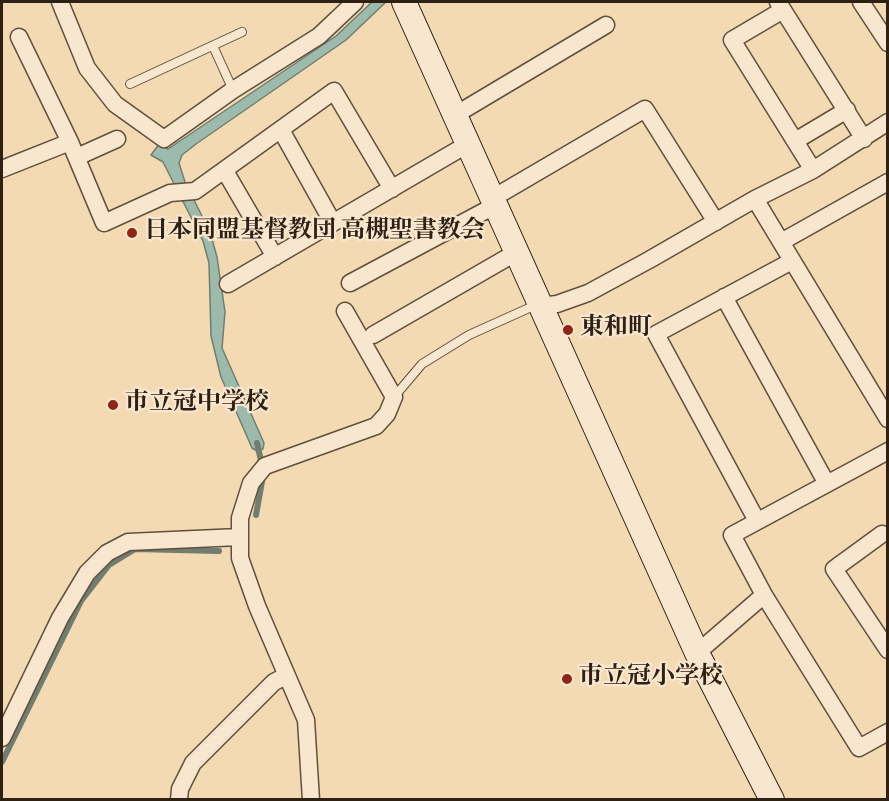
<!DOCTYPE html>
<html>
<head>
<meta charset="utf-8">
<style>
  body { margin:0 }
  #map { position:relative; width:889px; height:801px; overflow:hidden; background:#f4dab3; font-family:"Sorts Mill Goudy",serif }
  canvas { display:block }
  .frame { position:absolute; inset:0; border:3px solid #2e2114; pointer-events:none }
</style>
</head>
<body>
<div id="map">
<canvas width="889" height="801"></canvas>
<div class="frame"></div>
</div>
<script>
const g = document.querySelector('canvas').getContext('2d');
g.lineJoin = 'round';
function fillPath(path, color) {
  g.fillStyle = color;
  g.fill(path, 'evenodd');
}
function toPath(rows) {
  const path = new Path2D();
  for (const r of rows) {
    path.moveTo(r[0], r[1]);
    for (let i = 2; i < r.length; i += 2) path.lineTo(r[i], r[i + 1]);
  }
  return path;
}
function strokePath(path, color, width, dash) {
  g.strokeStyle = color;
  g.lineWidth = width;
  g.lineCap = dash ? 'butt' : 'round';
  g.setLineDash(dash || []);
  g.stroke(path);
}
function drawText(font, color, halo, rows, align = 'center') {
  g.font = font + ' "Sorts Mill Goudy","Noto Serif JP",serif';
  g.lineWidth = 4.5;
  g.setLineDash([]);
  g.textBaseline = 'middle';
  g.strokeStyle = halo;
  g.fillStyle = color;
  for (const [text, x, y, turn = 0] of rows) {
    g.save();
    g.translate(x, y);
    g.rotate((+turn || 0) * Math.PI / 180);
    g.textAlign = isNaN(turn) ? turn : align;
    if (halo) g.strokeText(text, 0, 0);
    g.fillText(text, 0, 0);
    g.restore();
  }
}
const water = toPath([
  [372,2,386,2,346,40,196,144,182,155,179,163,185,182,210,232,217,257,225,312,222,348,264,443,263,449,257,451,252,448,221,377,211,336,209,263,203,241,163,162,151,155,159,144,168,149,336,36,372,2]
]);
const stream = toPath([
  [257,443,262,465],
  [256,515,263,476],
  [2,762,81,601,109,565,135,549,219,551]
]);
const lane = toPath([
  [213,46,233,90],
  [130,84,242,32],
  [394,397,422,364,469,335,529,308,538,307]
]);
const street = toPath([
  [60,2,87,68,115,104,164,139,233,90,319,36,355,2],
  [778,2,864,139],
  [861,2,888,43],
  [783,10,732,40,813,170],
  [19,37,70,142,104,223,170,193,195,191,334,91,392,189],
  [455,115,606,25],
  [281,130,333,223],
  [795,141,847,110],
  [77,157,117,139],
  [2,169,70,142],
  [225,171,275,257],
  [888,182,781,242,888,419],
  [493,198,645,109,716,222],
  [755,199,781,242],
  [350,283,496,205],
  [228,284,468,144],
  [724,297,827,484],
  [541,306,557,304,588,293,649,260,755,199,813,170,888,122],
  [373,335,517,252],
  [757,521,656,334,792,261],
  [882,534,834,569,888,650],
  [764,595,732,535,888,451],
  [697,653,764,595,859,748,888,732],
  [2,738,60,618,87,573,107,553,128,542,239,537],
  [179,800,180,789,193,763,274,682,286,676],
  [311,800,306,720,257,606,240,558,240,518,251,483,265,466,376,426,387,414,394,397,345,311]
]);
const secondary = toPath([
  [404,2,697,653,772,800]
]);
const markers = [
  [132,233,6,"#8f2418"],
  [568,330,6,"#8f2418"],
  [113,405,6,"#8f2418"],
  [567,679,6,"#8f2418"]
];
const poiNames = [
  ["日本同盟基督教団 高槻聖書教会",144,233],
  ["東和町",580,330],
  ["市立冠中学校",125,405],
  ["市立冠小学校",579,679]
];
fillPath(water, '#9cbbac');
strokePath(water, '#707d6f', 1.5);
strokePath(stream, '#707d6f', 6);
strokePath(lane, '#604f3c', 10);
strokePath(street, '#604f3c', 19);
strokePath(secondary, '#2e2114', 26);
strokePath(lane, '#f8e7ce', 8);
strokePath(street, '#f8e7ce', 16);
strokePath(secondary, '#f8e7ce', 24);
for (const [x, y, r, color] of markers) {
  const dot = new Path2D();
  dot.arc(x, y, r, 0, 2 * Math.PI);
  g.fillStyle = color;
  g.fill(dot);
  strokePath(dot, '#f8e7ce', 2);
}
drawText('bold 24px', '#2e2114', '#f8e7ce', poiNames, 'left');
</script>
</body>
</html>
